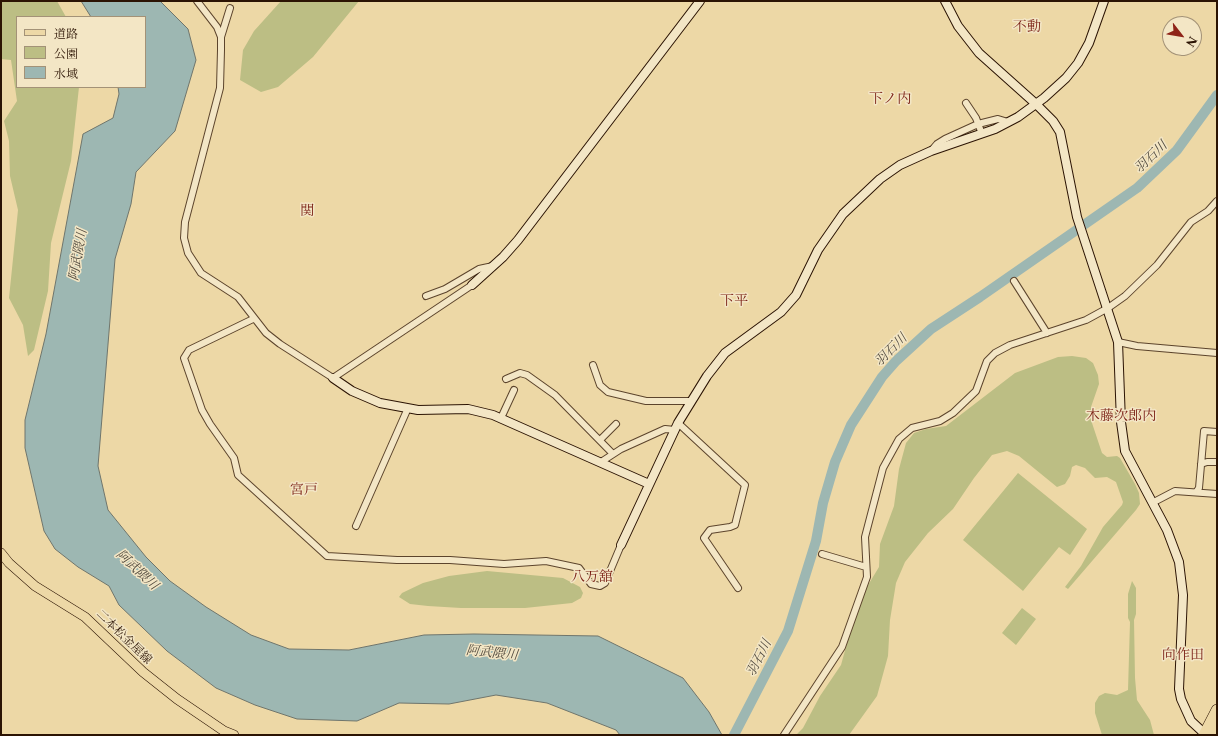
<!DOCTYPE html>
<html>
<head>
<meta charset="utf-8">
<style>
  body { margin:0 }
  #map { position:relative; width:1218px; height:736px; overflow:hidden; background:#edd8a6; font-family:"Libre Caslon Text","Noto Serif JP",serif }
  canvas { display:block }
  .frame { position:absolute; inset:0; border:2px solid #2b1303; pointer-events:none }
  .legend { position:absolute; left:16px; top:16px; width:130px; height:72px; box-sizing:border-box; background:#f3e6c5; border:1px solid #a39277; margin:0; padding:5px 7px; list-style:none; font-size:12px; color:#2b1303 }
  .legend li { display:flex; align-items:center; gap:8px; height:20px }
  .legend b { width:20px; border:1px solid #a39277 }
  .north { position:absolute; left:1162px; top:16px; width:40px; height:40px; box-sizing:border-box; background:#f3e6c5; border:1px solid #a39277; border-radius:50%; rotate:121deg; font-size:11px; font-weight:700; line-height:16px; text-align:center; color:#2b1303 }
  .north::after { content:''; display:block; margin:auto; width:14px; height:18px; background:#8f2418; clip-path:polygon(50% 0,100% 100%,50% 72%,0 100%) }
</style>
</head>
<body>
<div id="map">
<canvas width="1218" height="736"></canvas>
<div class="frame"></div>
<ul class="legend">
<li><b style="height:5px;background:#edd8a6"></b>道路</li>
<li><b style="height:11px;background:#bcbe84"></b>公園</li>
<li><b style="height:11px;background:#9db7b2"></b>水域</li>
</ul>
<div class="north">N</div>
</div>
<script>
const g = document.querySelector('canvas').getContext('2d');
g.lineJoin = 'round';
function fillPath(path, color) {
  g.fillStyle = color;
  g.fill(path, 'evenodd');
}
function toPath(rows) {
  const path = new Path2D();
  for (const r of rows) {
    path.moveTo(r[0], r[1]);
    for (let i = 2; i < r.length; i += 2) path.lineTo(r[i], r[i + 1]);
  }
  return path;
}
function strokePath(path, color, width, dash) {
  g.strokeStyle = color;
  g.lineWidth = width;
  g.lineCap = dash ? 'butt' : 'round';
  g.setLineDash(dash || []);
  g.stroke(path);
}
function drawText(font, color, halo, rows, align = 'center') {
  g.font = font + ' "Libre Caslon Text","Noto Serif JP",serif';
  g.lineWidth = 3;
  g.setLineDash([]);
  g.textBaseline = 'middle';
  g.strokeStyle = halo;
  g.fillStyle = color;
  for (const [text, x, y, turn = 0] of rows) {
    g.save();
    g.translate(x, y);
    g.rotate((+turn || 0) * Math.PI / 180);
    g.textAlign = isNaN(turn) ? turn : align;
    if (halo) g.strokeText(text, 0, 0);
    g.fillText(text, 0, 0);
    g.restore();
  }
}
const green = toPath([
  [1,1,57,1,66,17,17,17,17,87,79,87,71,161,51,243,48,291,34,350,28,356,23,325,9,298,18,210,10,176,9,141,4,121,17,101,11,60,1,59],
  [281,1,359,1,313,57,278,87,261,92,240,80,243,50,254,31],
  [1072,356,1086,358,1093,363,1098,375,1099,384,1091,407,1092,423,1102,453,1107,457,1117,456,1120,458,1135,484,1139,493,1140,504,1136,510,1068,589,1065,587,1081,566,1103,527,1122,505,1123,502,1116,482,1107,477,1095,478,1085,468,1076,465,1072,467,1070,476,1065,484,1057,487,1019,456,1007,451,992,455,974,478,953,509,928,533,905,562,896,583,890,620,888,656,877,696,849,735,796,735,803,728,820,696,841,665,859,600,879,567,880,544,894,506,899,469,906,443,914,433,926,429,946,426,1015,373,1058,357],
  [1018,473,1087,529,1070,555,1059,547,1023,591,963,540],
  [487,571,563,578,580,587,583,593,581,598,572,603,525,608,461,608,428,606,410,604,399,597,402,593,423,583,449,576],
  [1132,581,1136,588,1136,614,1134,620,1135,678,1137,700,1150,720,1154,735,1102,735,1095,713,1095,703,1099,696,1105,693,1117,695,1128,690,1130,622,1128,618,1128,594],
  [1022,608,1036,619,1016,645,1002,633]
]);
const water = toPath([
  [81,1,160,1,188,29,196,60,175,131,136,172,131,204,115,259,98,466,108,510,146,557,170,581,206,607,251,635,289,649,349,650,424,635,474,634,598,636,683,678,709,712,722,735,620,735,616,730,547,703,496,695,449,704,399,703,357,721,297,719,255,705,216,688,167,651,119,605,109,586,78,567,55,549,44,531,25,448,25,420,46,334,83,134,113,118,119,94,118,87,145,87,145,17,91,17,81,1]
]);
const river = toPath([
  [734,735,788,631,816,541,823,503,835,462,851,425,882,377,896,361,931,329,980,297,1137,188,1177,150,1217,95]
]);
const street = toPath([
  [197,1,217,27,221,37,221,50,220,88,185,222,184,238,188,253,201,273,238,297,266,333,280,344,333,378,472,285],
  [221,37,230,8],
  [966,103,976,118,982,134],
  [931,151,937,144,945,139,978,124,998,119,1008,122],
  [1014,281,1047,333],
  [426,296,445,289,479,269,493,266],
  [253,319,189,350,184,358,185,361,202,410,210,424,234,458,238,475,327,556,397,560,450,560,504,564,546,561,579,568,591,584,600,586,605,583,621,545],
  [1118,342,1137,346,1217,353],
  [593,365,600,385,608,392,646,401,691,401],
  [506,379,520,373,527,375,555,395,613,454],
  [501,418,514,390],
  [678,423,745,485,735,525,730,527,710,530,704,538,738,588],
  [600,440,616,424],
  [601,462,621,449,665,429,675,430],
  [1201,464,1207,462,1217,462],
  [1197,491,1199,488,1204,431,1217,432],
  [1152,503,1175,491,1217,494],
  [356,526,408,408],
  [822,554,866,567],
  [784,735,842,647,867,577,865,537,883,468,899,439,912,428,940,421,953,413,976,391,987,361,995,353,1010,345,1086,320,1108,308,1125,296,1157,265,1191,222,1208,211,1217,201]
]);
const secondary = toPath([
  [945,1,958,26,979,53,1036,104,1053,121,1060,132,1077,217,1118,342,1121,422,1125,451,1167,530,1179,562,1183,595,1179,689,1181,699,1191,721,1206,735],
  [472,285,503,257,518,240,700,1],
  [333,378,352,391,380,403,418,410,468,409,493,415,649,484],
  [621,545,678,423,707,376,725,353,781,312,796,295,818,250,843,214,880,179,900,165,931,151,995,129,1018,117,1044,98,1066,78,1078,63,1089,43,1104,1]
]);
const primary = toPath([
  [1,553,9,563,35,586,85,617,143,672,177,699,224,731,234,735]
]);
const highway = toPath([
  [1204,735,1217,710],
  [1213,735,1217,729]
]);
const streetNames = [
  ["二本松金屋線",124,637,44]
];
const waterNames = [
  ["羽石川",1151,157,-44],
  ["阿武隈川",78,255,-80],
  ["羽石川",891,350,-45],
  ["阿武隈川",137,570,43],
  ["阿武隈川",492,653,6],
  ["羽石川",759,658,-63]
];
const quarterNames = [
  ["不動",1027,27],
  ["下ノ内",890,99],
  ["関",307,211],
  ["下平",734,301],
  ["木藤次郎内",1121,416],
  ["宮戸",304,490],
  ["八万舘",592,577],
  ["向作田",1183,655]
];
fillPath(green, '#bcbe84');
fillPath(water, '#9db7b2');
strokePath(water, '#6f756c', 1);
strokePath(river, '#9db7b2', 10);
strokePath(street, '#5c442c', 8);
strokePath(secondary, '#2b1303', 10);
strokePath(primary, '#2b1303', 10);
strokePath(highway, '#2b1303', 12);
strokePath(street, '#f3e6c5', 6);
strokePath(secondary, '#f3e6c5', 8);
strokePath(primary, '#edd8a6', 9);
strokePath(highway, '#edd8a6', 11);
drawText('12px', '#2b1303', '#f3e6c5', streetNames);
drawText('italic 13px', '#534c40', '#f3e6c5', waterNames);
drawText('14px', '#7a1f14', '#f3e6c5', quarterNames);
</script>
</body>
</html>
